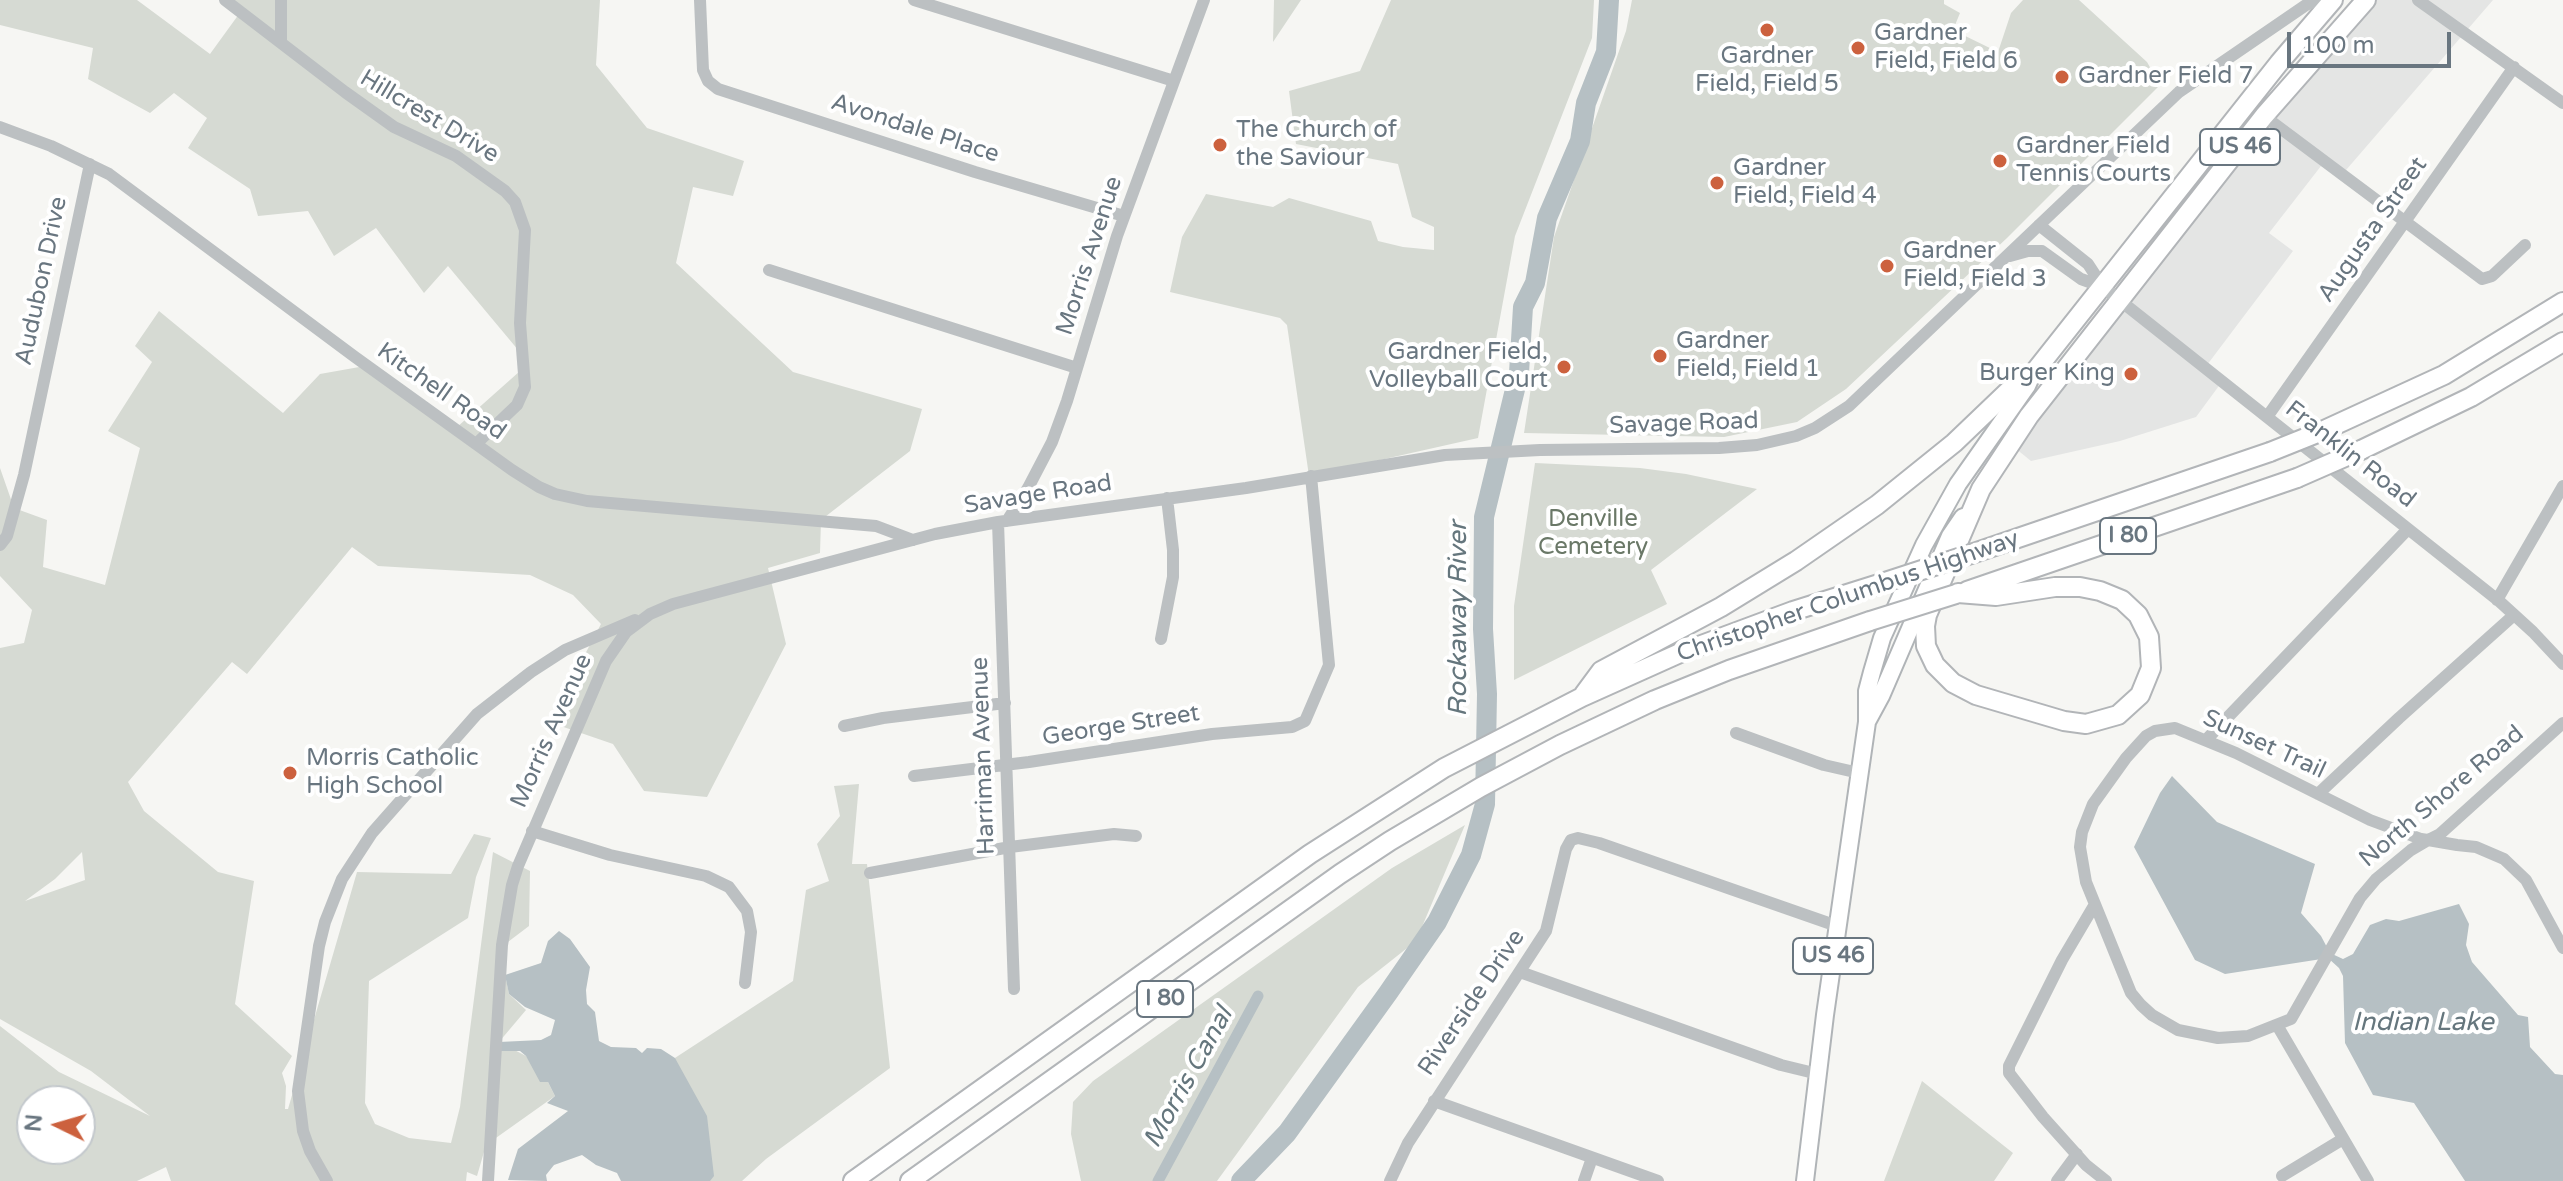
<!DOCTYPE html>
<html>
<head>
<meta charset="utf-8">
<style>
  body { margin:0 }
  #map { position:relative; width:2563px; height:1181px; overflow:hidden; background:#f6f6f3; font-family:"Varela Round",sans-serif }
  canvas { display:block }
  .north { position:absolute; left:16px; top:1085px; width:80px; height:80px; box-sizing:border-box; background:#fff; border:2px solid #c3c8cc; border-radius:50%; rotate:275deg; font-size:22px; font-weight:700; line-height:32px; text-align:center; color:#697680 }
  .north::after { content:''; display:block; margin:auto; width:28px; height:36px; background:#cc613e; clip-path:polygon(50% 0,100% 100%,50% 72%,0 100%) }
  .scale { position:absolute; left:2287px; top:32px; width:164px; height:36px; box-sizing:border-box; border:4px solid #697680; border-top:0; padding-left:10px; font-size:24px; line-height:28px; white-space:nowrap; color:#697680; -webkit-text-stroke:6px #fff; paint-order:stroke }
</style>
</head>
<body>
<div id="map">
<canvas width="2563" height="1181"></canvas>
<div class="north">N</div>
<div class="scale">100 m</div>
</div>
<script>
const g = document.querySelector('canvas').getContext('2d');
g.lineJoin = 'round';
function fillPath(path, color) {
  g.fillStyle = color;
  g.fill(path, 'evenodd');
}
function toPath(rows) {
  const path = new Path2D();
  for (const r of rows) {
    path.moveTo(r[0], r[1]);
    for (let i = 2; i < r.length; i += 2) path.lineTo(r[i], r[i + 1]);
  }
  return path;
}
function strokePath(path, color, width, dash) {
  g.strokeStyle = color;
  g.lineWidth = width;
  g.lineCap = dash ? 'butt' : 'round';
  g.setLineDash(dash || []);
  g.stroke(path);
}
function drawText(font, color, halo, rows, align = 'center') {
  g.font = font + ' "Varela Round",sans-serif';
  g.lineWidth = 8;
  g.setLineDash([]);
  g.textBaseline = 'middle';
  g.strokeStyle = halo;
  g.fillStyle = color;
  for (const [text, x, y, turn = 0] of rows) {
    g.save();
    g.translate(x, y);
    g.rotate((+turn || 0) * Math.PI / 180);
    g.textAlign = isNaN(turn) ? turn : align;
    if (halo) g.strokeText(text, 0, 0);
    g.fillText(text, 0, 0);
    g.restore();
  }
}
const built = toPath([
  [2374,0,2493,0,2340,177,2321,166,2269,233,2293,251,2207,365,2224,379,2196,417,2120,441,2031,461,2015,448,2266,125]
]);
const green = toPath([
  [0,0,137,0,210,54,239,14,222,0,600,0,596,65,647,128,744,161,733,196,693,187,676,263,793,372,922,409,910,451,821,520,820,553,768,568,786,644,707,797,644,791,613,744,549,722,601,624,573,595,530,575,378,566,352,547,247,674,232,662,128,782,144,811,218,872,254,881,235,1004,292,1056,282,1073,286,1086,285,1109,288,1109,357,872,451,874,474,834,491,838,476,877,468,918,369,981,365,1103,375,1124,409,1138,451,1143,460,1107,493,852,530,871,529,926,500,948,509,994,526,1010,499,1042,526,1056,548,1082,555,1096,486,1145,477,1176,467,1172,466,1181,171,1181,166,1167,137,1181,0,1181,0,1026,59,1072,150,1116,91,1071,0,1019,0,648,24,643,32,610,0,576,0,468,14,508,47,520,43,567,105,585,140,448,108,431,152,362,135,346,159,311,283,413,320,374,365,366,456,428,529,363,448,266,424,293,376,228,334,256,308,211,258,216,250,189,188,148,207,118,174,93,150,113,88,79,93,48,0,25],
  [82,852,85,880,25,901,55,879],
  [32,1101,80,1101,80,1149,32,1149],
  [1274,0,1301,0,1273,42],
  [1391,0,1594,0,1592,38,1515,236,1478,438,1309,476,1287,325,1280,318,1170,292,1182,237,1206,194,1273,207,1289,198,1371,221,1378,241,1403,247,1434,250,1434,227,1412,217,1398,164,1296,144,1289,91,1360,71],
  [1632,0,1944,0,1944,4,1960,13,1953,30,1998,52,2011,13,2023,0,2079,0,2147,62,2160,85,2007,238,1846,389,1797,422,1724,437,1524,433,1554,237,1626,31],
  [1535,463,1640,468,1686,474,1757,489,1651,570,1667,604,1514,680,1514,606],
  [859,784,852,864,867,864,890,1068,766,1159,742,1181,693,1181,658,1069,793,981,806,890,829,881,817,844,840,816,834,786],
  [1465,825,1416,941,1358,987,1217,1181,1081,1181,1071,1134,1073,1102,1093,1081,1392,868],
  [1922,1081,2013,1153,1994,1181,1884,1181]
]);
const water = toPath([
  [2172,776,2217,822,2315,864,2301,913,2321,936,2330,953,2343,959,2353,954,2370,925,2386,919,2399,921,2459,904,2469,924,2466,945,2472,962,2518,1015,2528,1017,2530,1047,2555,1074,2563,1075,2563,1181,2465,1181,2414,1103,2373,1095,2345,1043,2343,976,2339,968,2328,958,2225,974,2195,960,2134,847,2160,793],
  [559,931,570,939,590,967,586,990,587,1004,595,1012,599,1041,611,1047,636,1048,642,1053,647,1048,661,1049,675,1058,707,1116,714,1176,710,1181,621,1181,617,1173,596,1165,582,1155,554,1165,546,1175,547,1181,508,1180,518,1149,568,1111,547,1103,555,1096,548,1082,540,1082,526,1056,520,1051,501,1051,499,1042,541,1040,551,1035,555,1020,525,1007,509,994,505,975,541,963,548,941]
]);
const canal = toPath([
  [1158,1181,1258,996]
]);
const river = toPath([
  [1241,1181,1287,1133,1388,993,1437,922,1471,855,1485,804,1487,694,1483,629,1484,517,1519,373,1523,307,1535,283,1547,218,1580,141,1586,103,1606,52,1609,0]
]);
const minor = toPath([
  [225,0,345,92,394,127,456,156,505,191,515,202,525,230,520,323,525,387,517,405,477,443],
  [700,0,703,70,708,81,718,89,975,172,1124,216],
  [914,0,1174,81],
  [2418,0,2563,103],
  [281,43,281,0],
  [2264,116,2482,279,2492,276,2525,245],
  [0,127,51,146,109,174,355,357,512,470,539,487,555,494,587,501,876,526,913,540],
  [2039,225,2088,264,2103,287,2499,601,2533,632,2563,664],
  [2010,256,2028,251,2042,251,2081,279,2103,287],
  [769,270,1077,368],
  [2267,417,2514,67],
  [1007,521,1028,488,1052,442,1067,401,1117,236,1204,0],
  [998,522,1014,989],
  [0,545,7,536,24,475,90,164],
  [2497,600,2563,486],
  [1161,639,1173,577,1173,550,1167,498],
  [2563,723,2440,834,2428,840,2411,850,2376,879,2360,898,2291,1019,2248,1036,2218,1038,2178,1030,2152,1015,2141,1005,2131,993,2086,882,2080,847,2082,832,2093,804,2126,758,2146,736,2155,731,2175,728,2236,753,2370,820,2421,839,2428,840,2457,845,2476,847,2504,859,2526,880,2563,948],
  [844,726,883,718,1005,703],
  [1736,733,1824,765,1859,773],
  [2206,740,2408,529],
  [914,776,1029,762,1212,734,1292,727,1305,721,1329,665,1311,476],
  [2318,794,2399,718,2514,615],
  [532,831,610,855,706,876,729,887,747,911,751,932,745,983],
  [870,873,1010,847,1114,834,1136,836],
  [2095,904,2062,960,2009,1066,2009,1073,2043,1117,2086,1165,2106,1181],
  [1520,972,1781,1065,1818,1074],
  [2277,1025,2368,1181],
  [1434,1101,1658,1181],
  [2282,1176,2343,1139],
  [327,1181,310,1151,303,1131,298,1091,319,946,325,922,342,879,372,833,477,714,531,672,565,650,635,620],
  [488,1181,502,945,512,885,518,866,606,661,626,632,650,614,673,604,935,534,998,522,1246,488,1445,455,1540,450,1719,448,1757,445,1796,436,1815,428,1849,406,2179,92,2306,5,2318,0],
  [1390,1181,1408,1143,1546,931,1566,849,1571,840,1578,838,1599,843,1837,926],
  [1584,1181,1592,1158],
  [2057,1181,2077,1154]
]);
const major = toPath([
  [1868,720,1881,696,1950,536,1963,517],
  [1805,1181,1825,1015,1867,722,1867,691,1872,672,1882,638,1924,545,1958,484,2027,386,2032,375]
]);
const highway = toPath([
  [2320,432,2444,375,2563,302],
  [2361,450,2471,397,2563,342],
  [1974,553,2270,452],
  [1967,591,2297,478],
  [1958,593,1996,596,2055,587,2080,587,2100,591,2122,600,2138,615,2149,637,2151,668,2140,695,2118,715,2086,724,2064,721,1976,695,1953,683,1935,665,1926,646,1925,626,1927,615,1981,489,2029,416,2264,116,2366,0],
  [1584,694,1601,671,1721,607,1796,561,1877,505,1954,443,2022,378,2032,375,2279,63,2333,0],
  [853,1181,1310,854,1444,768,1582,697,1680,653,1793,611,1885,582],
  [910,1181,1340,874,1390,841,1481,787,1560,745,1655,700,1729,670,1870,621]
]);
const highwayBridge = toPath([
  [2270,452,2320,432],
  [2297,478,2361,450],
  [1885,582,1974,553],
  [1870,621,1956,594]
]);
const markers = [
  [1767,30,8,"#cc613e"],
  [1858,48,8,"#cc613e"],
  [2062,77,8,"#cc613e"],
  [1220,145,8,"#cc613e"],
  [2000,161,8,"#cc613e"],
  [1717,183,8,"#cc613e"],
  [1887,266,8,"#cc613e"],
  [1660,356,8,"#cc613e"],
  [1564,367,8,"#cc613e"],
  [2131,374,8,"#cc613e"],
  [290,773,8,"#cc613e"]
];
const shields = [
  [2240,147,80],
  [2128,536,56],
  [1833,956,80],
  [1165,999,56]
];
const shieldNames = [
  ["US 46",2240,147],
  ["I 80",2128,536],
  ["US 46",1833,956],
  ["I 80",1165,999]
];
const poiNames = [
  ["Gardner",1874,34],
  ["Field, Field 6",1874,62],
  ["Gardner",1767,57,"center"],
  ["Field, Field 5",1767,85,"center"],
  ["Gardner Field 7",2078,77],
  ["The Church of",1236,131],
  ["the Saviour",1236,159],
  ["Gardner Field",2016,147],
  ["Tennis Courts",2016,175],
  ["Gardner",1733,169],
  ["Field, Field 4",1733,197],
  ["Gardner",1903,252],
  ["Field, Field 3",1903,280],
  ["Gardner",1676,342],
  ["Field, Field 1",1676,370],
  ["Gardner Field,",1548,353,"right"],
  ["Volleyball Court",1548,381,"right"],
  ["Burger King",2115,374,"right"],
  ["Morris Catholic",306,759],
  ["High School",306,787]
];
const streetNames = [
  ["Hillcrest Drive",429,117,31],
  ["Avondale Place",915,129,18],
  ["Augusta Street",2373,230,-55],
  ["Morris Avenue",1090,256,-72],
  ["Audubon Drive",42,281,-78],
  ["Kitchell Road",441,392,35],
  ["Savage Road",1684,424,-2],
  ["Franklin Road",2350,455,38],
  ["Savage Road",1038,495,-9],
  ["Christopher Columbus Highway",1848,597,-19],
  ["George Street",1121,726,-9],
  ["Morris Avenue",552,731,-66],
  ["Sunset Trail",2264,745,25],
  ["Harriman Avenue",984,756,-92],
  ["North Shore Road",2442,797,-40],
  ["Riverside Drive",1472,1003,-56]
];
const parkNames = [
  ["Denville",1593,520],
  ["Cemetery",1593,548]
];
const waterNames = [
  ["Rockaway River",1459,619,-90],
  ["Indian Lake",2423,1023],
  ["Morris Canal",1189,1078,-61]
];
fillPath(built, '#e4e5e4');
fillPath(green, '#d6dad3');
fillPath(water, '#b6c0c4');
strokePath(canal, '#b6c0c4', 11);
strokePath(river, '#b6c0c4', 20);
strokePath(major, '#b0b4b7', 20);
strokePath(highway, '#b2b5b8', 22);
strokePath(minor, '#bcc0c2', 12);
strokePath(major, '#fff', 16);
strokePath(highway, '#fff', 18);
strokePath(highwayBridge, '#b2b5b8', 22, []);
strokePath(highwayBridge, '#fff', 18);
for (const [x, y, r, color] of markers) {
  const dot = new Path2D();
  dot.arc(x, y, r, 0, 2 * Math.PI);
  g.fillStyle = color;
  g.fill(dot);
  strokePath(dot, '#fff', 3);
}
for (const [x, y, w] of shields) {
  const box = new Path2D();
  box.roundRect(x - w / 2, y - 18, w, 36, 6);
  g.fillStyle = '#fff';
  g.fill(box);
  strokePath(box, '#697680', 2);
}
drawText('bold 22px', '#697680', null, shieldNames);
drawText('24px', '#697680', '#fff', poiNames, 'left');
drawText('24px', '#697680', '#fff', streetNames);
drawText('24px', '#6a7867', '#fff', parkNames);
drawText('italic 26px', '#65767d', '#fff', waterNames);
</script>
</body>
</html>
